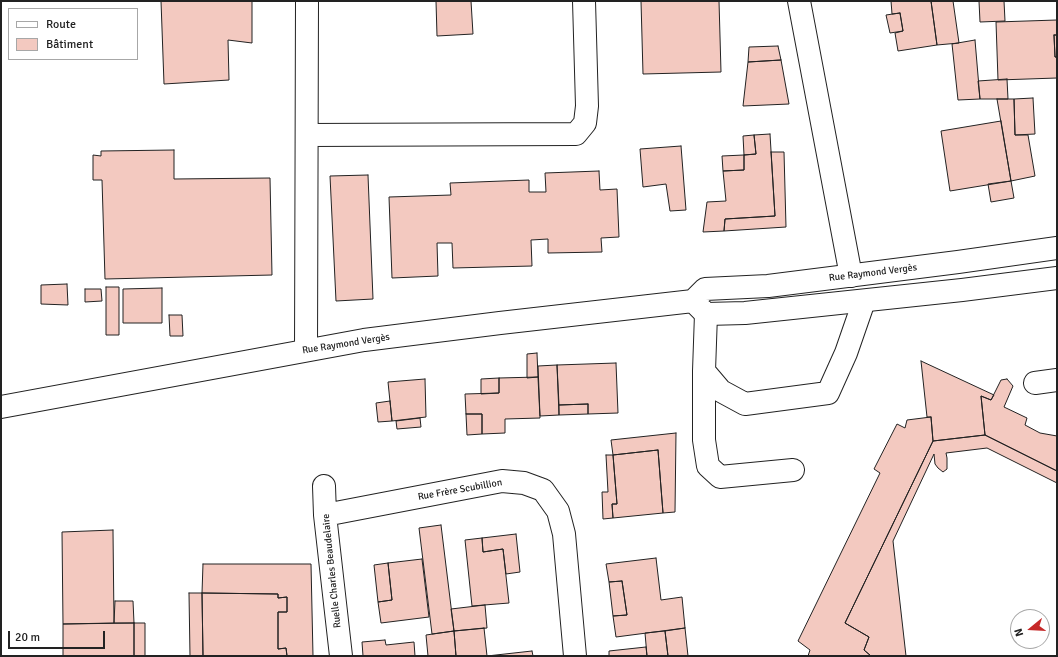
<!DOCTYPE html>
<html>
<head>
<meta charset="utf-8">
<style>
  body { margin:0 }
  #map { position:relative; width:1058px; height:657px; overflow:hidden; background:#fff; font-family:Signika,sans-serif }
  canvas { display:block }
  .frame { position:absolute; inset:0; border:2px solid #222; pointer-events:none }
  .legend { position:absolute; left:8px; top:8px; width:130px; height:52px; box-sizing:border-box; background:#fff; border:1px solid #a7a7a7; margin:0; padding:5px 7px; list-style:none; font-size:12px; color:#222 }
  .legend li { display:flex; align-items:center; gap:8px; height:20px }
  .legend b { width:20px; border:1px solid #a7a7a7 }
  .north { position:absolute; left:1010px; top:609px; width:40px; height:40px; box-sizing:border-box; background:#fff; border:1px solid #a7a7a7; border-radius:50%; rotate:252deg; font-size:11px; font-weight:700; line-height:16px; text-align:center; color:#222 }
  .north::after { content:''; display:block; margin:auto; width:14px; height:18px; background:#c62828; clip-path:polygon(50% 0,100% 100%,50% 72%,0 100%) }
  .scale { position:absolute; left:8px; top:631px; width:97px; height:18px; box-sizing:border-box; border:2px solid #222; border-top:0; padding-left:5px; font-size:12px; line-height:14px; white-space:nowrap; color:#222; -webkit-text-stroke:3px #fff; paint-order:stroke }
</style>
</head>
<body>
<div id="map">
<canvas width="1058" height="657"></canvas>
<div class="frame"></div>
<ul class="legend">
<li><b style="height:5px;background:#fff"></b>Route</li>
<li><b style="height:11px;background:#f3c9c0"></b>Bâtiment</li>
</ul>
<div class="north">N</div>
<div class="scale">20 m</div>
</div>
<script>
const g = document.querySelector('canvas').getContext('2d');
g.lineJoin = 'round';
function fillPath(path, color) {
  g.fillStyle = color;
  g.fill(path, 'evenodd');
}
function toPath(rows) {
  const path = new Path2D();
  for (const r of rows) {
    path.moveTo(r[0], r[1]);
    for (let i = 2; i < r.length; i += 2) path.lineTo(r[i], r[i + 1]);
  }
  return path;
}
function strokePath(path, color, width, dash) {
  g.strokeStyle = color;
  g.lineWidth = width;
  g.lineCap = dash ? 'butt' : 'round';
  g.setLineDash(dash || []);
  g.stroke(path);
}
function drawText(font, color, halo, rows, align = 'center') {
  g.font = font + ' Signika,sans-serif';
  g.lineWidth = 3;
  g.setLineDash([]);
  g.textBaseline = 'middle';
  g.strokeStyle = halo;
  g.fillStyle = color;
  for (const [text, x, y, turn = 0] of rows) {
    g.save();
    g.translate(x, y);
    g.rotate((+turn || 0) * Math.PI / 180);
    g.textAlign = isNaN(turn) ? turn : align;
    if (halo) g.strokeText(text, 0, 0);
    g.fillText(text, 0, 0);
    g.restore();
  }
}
const building = toPath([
  [161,1,252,1,252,43,228,40,229,80,164,84,161,1],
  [436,1,471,1,473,34,437,36,436,1],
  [641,1,719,1,721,72,643,74,641,1],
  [891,1,931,1,937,45,898,51,895,33,903,31,900,13,892,14,891,1],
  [931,1,953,1,959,43,937,45,931,1],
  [979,1,1004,1,1005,21,980,22,979,1],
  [900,13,903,31,890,33,886,15,900,13],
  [1057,20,1057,35,1054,35,1055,57,1057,57,1057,78,998,80,996,22,1057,20],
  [1054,35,1057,35,1057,57,1055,57,1054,35],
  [975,40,980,99,958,100,952,44,975,40],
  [778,46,781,60,748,62,749,47,778,46],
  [781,60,789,104,743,106,748,62,781,60],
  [1007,79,1008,99,980,99,978,81,1007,79],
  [1033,98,1035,134,1015,135,1014,99,1033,98],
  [997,99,1014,99,1015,135,1028,135,1035,176,1011,181,997,99],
  [1001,121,1011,181,950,191,941,131,1001,121],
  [770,134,775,216,725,219,724,231,703,232,707,202,726,201,723,171,744,170,744,155,756,154,754,135,770,134],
  [754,135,756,154,744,155,743,136,754,135],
  [681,146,686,210,670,211,666,184,643,187,640,149,681,146],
  [174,150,174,179,270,178,272,275,105,279,102,180,93,180,93,155,101,156,101,151,174,150],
  [771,152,784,152,786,227,724,231,725,219,775,216,771,152],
  [744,155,744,170,723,171,722,156,744,155],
  [599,171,600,190,617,189,619,237,601,238,602,252,548,253,548,239,531,240,532,266,453,268,452,243,437,243,438,276,392,278,389,197,451,195,450,183,529,180,529,192,546,192,545,173,599,171],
  [368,175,373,299,336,301,330,176,368,175],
  [1011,181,1014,198,991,202,988,184,1011,181],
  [67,284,68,305,41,304,41,285,67,284],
  [106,287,119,287,119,335,106,335,106,287],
  [162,288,162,323,123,323,123,289,162,288],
  [85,289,101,289,102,301,85,302,85,289],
  [169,315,182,315,183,336,170,336,169,315],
  [537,353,538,377,527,378,527,354,537,353],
  [921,361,994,395,991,400,981,396,985,435,933,441,931,417,927,417,921,361],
  [616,363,618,413,588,414,588,404,559,405,557,365,616,363],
  [557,365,559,415,540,416,538,366,557,365],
  [538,377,540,418,505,419,505,433,482,434,482,414,466,414,465,394,499,393,499,378,538,377],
  [499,378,499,393,481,394,481,379,499,378],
  [425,379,426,417,392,421,388,382,425,379],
  [1007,379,1013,386,1004,407,1027,418,1025,425,1040,433,1057,436,1057,471,985,435,981,396,991,400,1001,380,1007,379],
  [390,401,392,421,378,422,376,403,390,401],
  [588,404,588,414,559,415,559,405,588,404],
  [466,414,482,414,482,434,467,435,466,414],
  [931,417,933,441,845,623,869,637,864,650,871,656,808,656,810,650,798,641,880,473,874,469,897,424,905,428,907,420,931,417],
  [420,418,421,427,397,429,396,421,420,418],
  [676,433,675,512,663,513,658,450,613,455,611,440,676,433],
  [985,435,1057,471,1057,483,987,448,946,453,947,458,947,469,943,472,938,468,935,464,934,454,893,541,906,656,871,656,864,650,869,637,845,623,933,441,985,435],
  [658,450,663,513,613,518,612,504,617,504,613,455,658,450],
  [606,455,613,455,617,504,612,504,613,518,603,519,602,492,608,492,606,455],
  [441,525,454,631,432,634,419,528,441,525],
  [113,530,114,623,63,624,62,532,113,530],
  [516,534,520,572,506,574,503,549,483,552,482,538,516,534],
  [482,538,483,552,503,549,509,603,472,606,465,540,482,538],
  [656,558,661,600,682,597,685,628,616,637,613,616,627,615,622,581,609,582,606,564,656,558],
  [422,559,429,617,381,623,378,602,392,600,388,563,422,559],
  [388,563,392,600,378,602,374,565,388,563],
  [203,564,311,564,313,656,287,656,286,648,278,649,278,612,287,612,287,597,278,598,278,594,202,593,203,564],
  [622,581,627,615,613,616,609,582,622,581],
  [189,593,202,593,203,656,190,656,189,593],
  [202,593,278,594,278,598,287,597,287,612,278,612,278,649,286,648,287,656,203,656,202,593],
  [115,601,133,601,134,623,114,623,115,601],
  [485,605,487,628,454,631,451,609,485,605],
  [134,623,145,623,145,656,134,656,134,623],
  [134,623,134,656,63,656,63,624,134,623],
  [484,628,487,656,456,656,454,631,484,628],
  [685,628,688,656,668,656,665,631,685,628],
  [454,631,456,656,428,656,426,635,454,631],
  [665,631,668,656,647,656,645,633,665,631],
  [385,640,386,645,414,642,415,656,363,656,362,642,385,640],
  [646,647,647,656,609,656,609,651,646,647],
  [532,651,533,656,485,656,487,656,532,651]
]);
const minor = toPath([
  [799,1,851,276],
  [307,135,576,134,585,123,587,106,584,1],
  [706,314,704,371,721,391,745,404,828,393,846,353,864,301],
  [306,350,307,1],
  [704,371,704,440,708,466,720,477,793,470],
  [1035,383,1057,380],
  [324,486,325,515,341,656],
  [325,515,502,481,524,483,543,490,558,511,564,534,575,656]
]);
const major = toPath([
  [693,301,706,314,745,313,962,290,1057,278],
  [1,407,364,340,500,323,693,301,705,289,768,286,958,262,1057,248]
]);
const streetNames = [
  ["Rue Raymond Vergès",873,273,-7],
  ["Rue Raymond Vergès",346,344,-9],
  ["Rue Frère Scubillion",460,490,-10],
  ["Ruelle Charles Beaudelaire",332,571,-96]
];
fillPath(building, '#f3c9c0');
strokePath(building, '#222', 1);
strokePath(minor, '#222', 24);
strokePath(major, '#222', 24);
strokePath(minor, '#fff', 22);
strokePath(major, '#fff', 22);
drawText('10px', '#222', '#fff', streetNames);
</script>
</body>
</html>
